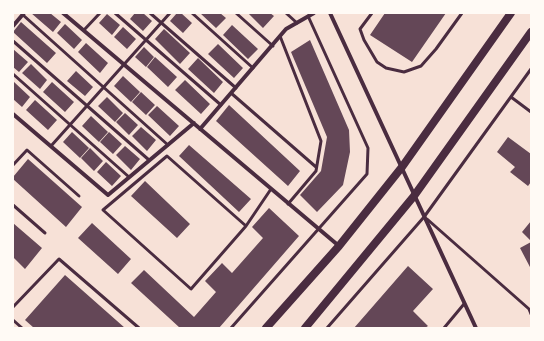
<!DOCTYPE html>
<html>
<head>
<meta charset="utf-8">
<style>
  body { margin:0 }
  #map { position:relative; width:544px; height:341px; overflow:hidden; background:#f7e1d7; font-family:Barlow,sans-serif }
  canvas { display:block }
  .frame { position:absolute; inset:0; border:14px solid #fffaf5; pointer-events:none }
</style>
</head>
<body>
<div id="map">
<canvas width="544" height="341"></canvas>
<div class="frame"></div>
</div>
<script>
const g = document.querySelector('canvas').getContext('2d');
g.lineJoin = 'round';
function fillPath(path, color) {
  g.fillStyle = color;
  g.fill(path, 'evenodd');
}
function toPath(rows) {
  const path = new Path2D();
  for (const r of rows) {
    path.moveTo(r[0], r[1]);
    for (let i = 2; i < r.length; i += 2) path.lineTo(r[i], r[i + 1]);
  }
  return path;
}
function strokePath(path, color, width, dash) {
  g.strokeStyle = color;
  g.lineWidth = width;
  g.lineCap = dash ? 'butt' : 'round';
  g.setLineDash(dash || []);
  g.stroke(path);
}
const building = toPath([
  [31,13,50,13,61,22,53,32],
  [135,13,143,13,152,21,143,31,130,19],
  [177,13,181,13,192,23,183,33,170,21],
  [200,13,220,13,226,18,216,28],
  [248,13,270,13,274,16,263,28],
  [385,13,446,13,412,62,370,35],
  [107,14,120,25,112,35,99,23],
  [21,22,56,53,47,63,13,32],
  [65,24,82,40,74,49,57,33],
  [232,25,258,49,248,59,223,35],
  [123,27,136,39,127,49,114,37],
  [164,29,190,53,180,64,155,39],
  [310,40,349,130,350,152,343,185,317,212,300,195,321,171,327,137,291,52],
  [86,43,108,63,100,73,78,52],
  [218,44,243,68,234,78,208,54],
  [144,47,154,57,146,67,135,57],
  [13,49,28,62,19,72,13,67],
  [155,57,177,77,168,87,147,67],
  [198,58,223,82,214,93,188,69],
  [31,64,47,80,40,89,22,73],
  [76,71,93,87,85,96,67,81],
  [123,76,140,92,131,102,114,86],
  [185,80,210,104,201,114,175,90],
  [13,81,30,97,22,107,13,99],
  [52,82,74,102,65,112,43,92],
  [141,92,155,105,146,115,132,102],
  [107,97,123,113,115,122,98,106],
  [35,100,57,120,48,130,26,110],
  [229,105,300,171,288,186,216,121],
  [157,106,179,126,170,136,148,115],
  [125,113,138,125,129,135,116,122],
  [91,116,108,132,99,142,82,126],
  [141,127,156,140,147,151,132,136],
  [72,132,89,148,80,158,63,142],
  [109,132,122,144,113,154,100,142],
  [508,137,531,154,531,182,528,186,510,172,515,167,497,152],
  [189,145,251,199,239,212,179,156],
  [125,146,140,159,131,170,116,155],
  [90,148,103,161,94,171,81,158],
  [28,159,82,207,66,227,13,179,13,177],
  [106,162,121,176,112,186,97,172],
  [145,181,190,224,177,238,131,196],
  [269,208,299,236,219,328,180,328,131,283,144,270,194,317,216,292,205,281,222,263,232,273,263,238,252,227],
  [531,221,531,241,522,232],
  [13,223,42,248,25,269,13,257],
  [92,223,131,259,118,274,78,238],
  [531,242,531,269,520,248],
  [408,266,433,289,413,311,428,326,425,328,354,328],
  [65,275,125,328,34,328,25,320]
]);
const service = toPath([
  [115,13,221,105],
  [150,13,236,88],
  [192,13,253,68],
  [236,13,273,46],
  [286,13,297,23],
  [372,13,360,29,364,40,377,62,386,68,404,72,421,66,436,49,462,13],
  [23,15,168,145],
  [84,30,100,13],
  [280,36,321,141,316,171,288,204],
  [13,41,149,160],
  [13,74,129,177],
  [231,93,316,167],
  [511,97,531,112],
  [51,146,170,13],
  [13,165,27,150,79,196],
  [13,205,45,233],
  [427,219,529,309,531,314],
  [246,226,167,156,103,210,191,289,246,226,271,189],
  [13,307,59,259,139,328],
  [13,320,22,328],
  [231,328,367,174,368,148,308,16],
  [327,328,424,217,531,69],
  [444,328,464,304]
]);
const minor = toPath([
  [63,13,339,246],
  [330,13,476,328],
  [13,26,24,13],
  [13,114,108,195,194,123],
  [200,129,286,29,314,13]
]);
const secondary = toPath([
  [266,328,339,246,402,167,511,13],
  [305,328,414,196,531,32]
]);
fillPath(building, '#644757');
strokePath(service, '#4a2c40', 3);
strokePath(minor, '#4a2c40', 4);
strokePath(secondary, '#4a2c40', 8);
</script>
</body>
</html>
